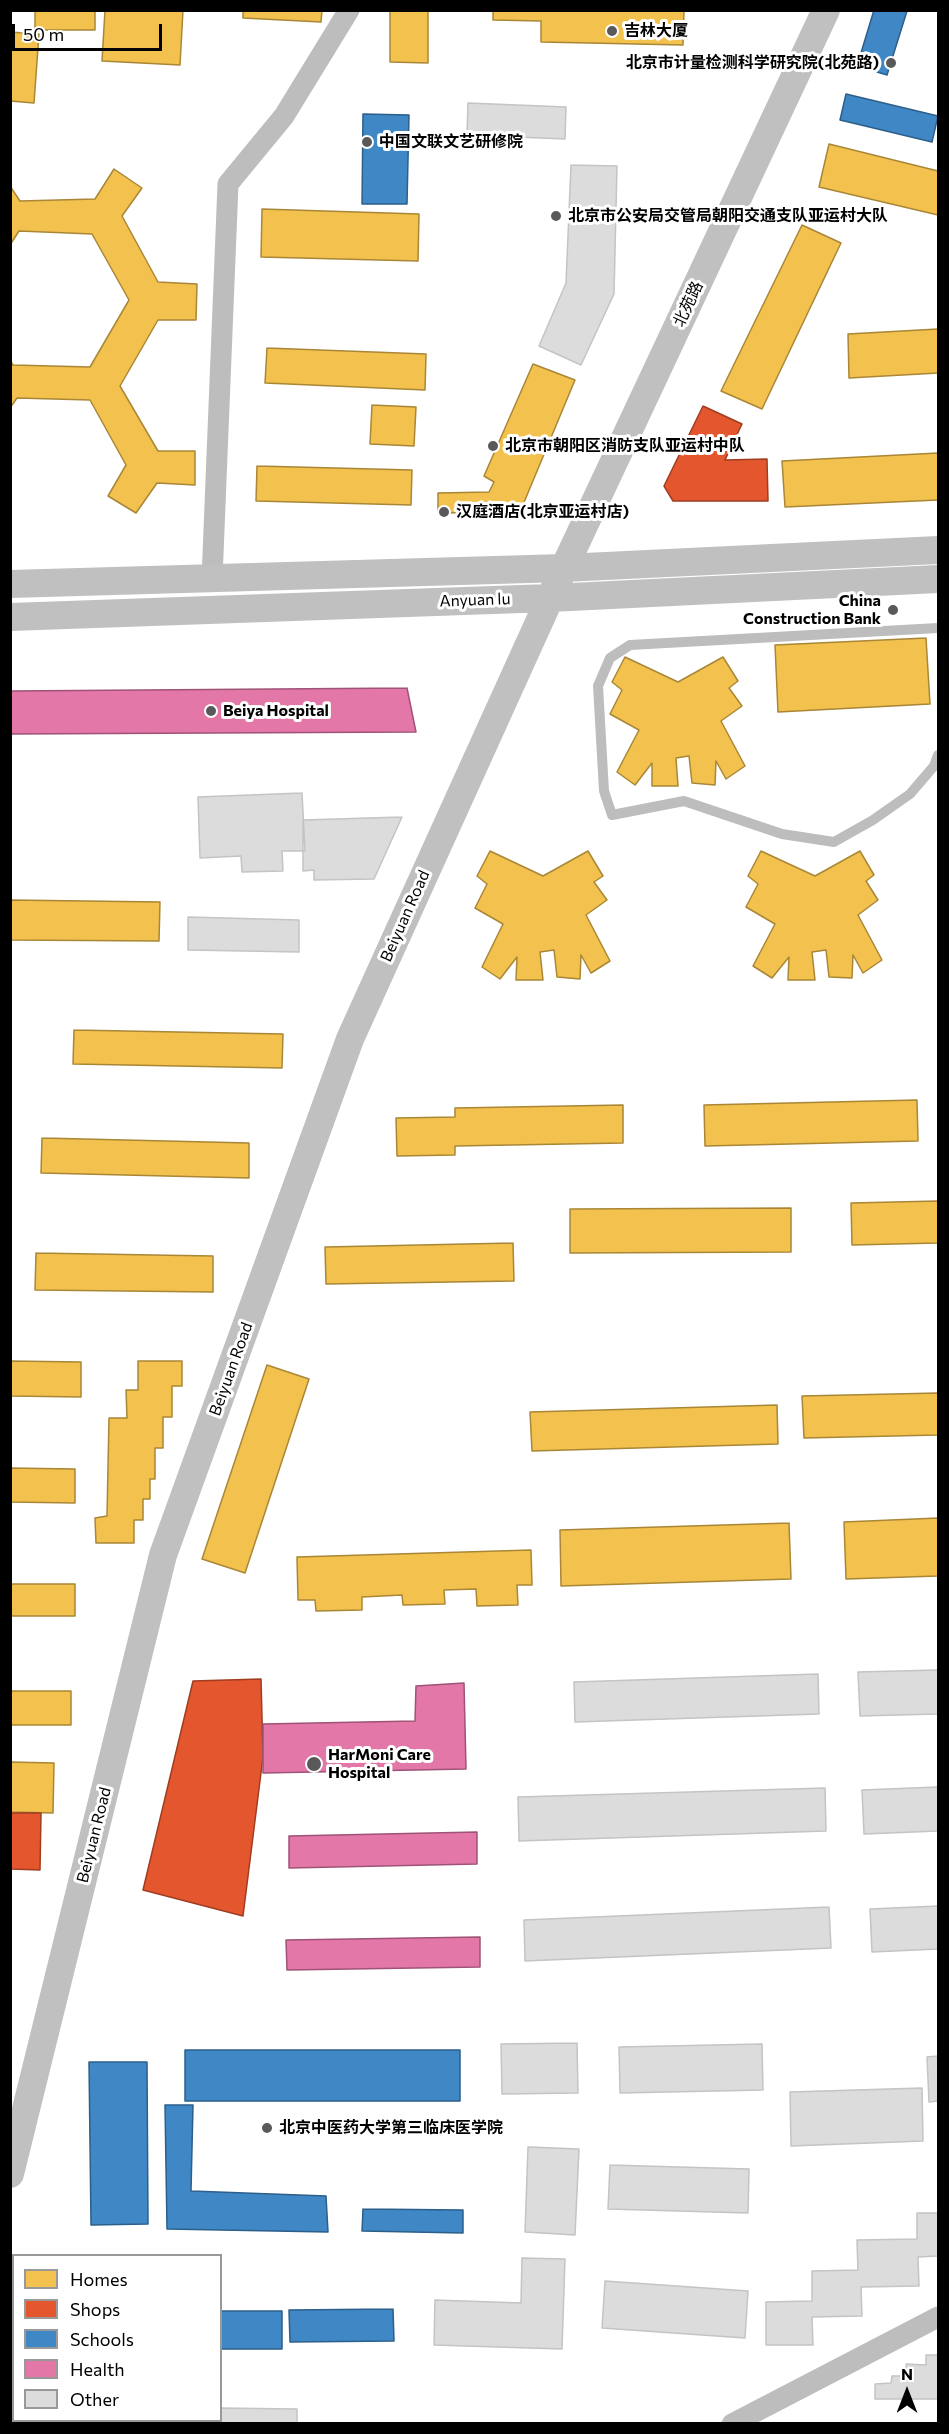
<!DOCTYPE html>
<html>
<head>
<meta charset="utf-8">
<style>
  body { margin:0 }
  #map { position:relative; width:949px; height:2434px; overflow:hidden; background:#fff; font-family:Commissioner,sans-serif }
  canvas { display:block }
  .frame { position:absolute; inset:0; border:12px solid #000; pointer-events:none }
  .legend { position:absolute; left:12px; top:2254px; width:210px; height:168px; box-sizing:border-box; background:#fff; border:2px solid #999; margin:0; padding:8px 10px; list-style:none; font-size:18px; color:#000 }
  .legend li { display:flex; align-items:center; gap:12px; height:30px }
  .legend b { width:30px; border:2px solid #999 }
  .north { position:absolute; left:877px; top:2362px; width:60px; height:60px; -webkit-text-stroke:4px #fff; paint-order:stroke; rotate:0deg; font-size:16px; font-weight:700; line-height:24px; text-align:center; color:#000 }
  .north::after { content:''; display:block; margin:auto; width:21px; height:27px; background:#000; clip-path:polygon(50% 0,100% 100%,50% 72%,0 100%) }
  .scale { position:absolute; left:12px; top:24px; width:150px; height:27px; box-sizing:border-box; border:3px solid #000; border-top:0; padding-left:8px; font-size:18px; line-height:21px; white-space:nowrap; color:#000; -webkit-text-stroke:4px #fff; paint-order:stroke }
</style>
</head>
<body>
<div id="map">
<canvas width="949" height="2434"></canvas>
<div class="frame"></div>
<ul class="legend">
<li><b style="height:16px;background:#f2c14e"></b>Homes</li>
<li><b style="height:16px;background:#e4572e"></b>Shops</li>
<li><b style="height:16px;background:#3f88c5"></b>Schools</li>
<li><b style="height:16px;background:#e377a8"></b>Health</li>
<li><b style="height:16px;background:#dcdcdc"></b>Other</li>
</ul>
<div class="north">N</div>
<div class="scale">50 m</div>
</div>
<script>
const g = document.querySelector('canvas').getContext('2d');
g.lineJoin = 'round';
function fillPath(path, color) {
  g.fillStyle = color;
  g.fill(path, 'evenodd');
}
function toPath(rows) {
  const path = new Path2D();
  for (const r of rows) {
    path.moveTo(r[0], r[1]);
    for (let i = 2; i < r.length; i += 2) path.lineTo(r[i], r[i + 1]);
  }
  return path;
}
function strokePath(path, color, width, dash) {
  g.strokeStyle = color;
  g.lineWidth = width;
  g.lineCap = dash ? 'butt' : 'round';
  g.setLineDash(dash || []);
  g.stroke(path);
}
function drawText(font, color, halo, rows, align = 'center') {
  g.font = font + ' Commissioner,"Noto Sans SC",sans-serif';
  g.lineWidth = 6;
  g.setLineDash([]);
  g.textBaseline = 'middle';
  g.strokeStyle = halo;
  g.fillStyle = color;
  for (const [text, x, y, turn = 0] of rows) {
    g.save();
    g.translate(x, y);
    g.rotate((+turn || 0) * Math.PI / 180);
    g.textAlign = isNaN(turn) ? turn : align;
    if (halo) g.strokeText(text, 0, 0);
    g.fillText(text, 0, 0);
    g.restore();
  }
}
const homes = toPath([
  [35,10,95,10,95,30,35,30,35,10],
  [105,10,183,10,180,65,102,61,105,10],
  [243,10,322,10,321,22,243,18,243,10],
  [390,10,428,10,428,63,390,62,390,10],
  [493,10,684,10,683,45,541,42,541,21,493,20,493,10],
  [10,32,39,34,34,103,10,101,10,32],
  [829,144,938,171,938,215,819,187,829,144],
  [114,169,142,188,122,216,158,282,197,284,196,320,158,320,120,386,158,451,195,451,195,485,157,483,136,513,108,496,126,465,90,400,17,398,10,408,10,360,13,365,90,367,129,300,92,234,19,231,10,245,10,186,20,201,95,199,114,169],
  [262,209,419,214,418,261,261,257,262,209],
  [802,225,841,243,762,409,721,391,802,225],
  [938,329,938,373,849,378,848,334,938,329],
  [267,348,426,354,425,390,265,383,267,348],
  [533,364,575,380,520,512,438,513,438,493,489,492,494,482,484,476,533,364],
  [372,405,416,407,414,446,370,444,372,405],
  [938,453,938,500,785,507,782,461,938,453],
  [257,466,412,470,411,505,256,501,257,466],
  [926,638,930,704,778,712,775,645,926,638],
  [625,657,678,682,723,657,738,681,729,688,742,706,721,721,745,766,726,779,716,761,715,785,692,783,689,756,676,758,678,786,652,786,652,763,635,785,617,772,639,730,610,714,622,690,612,682,625,657],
  [490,851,543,876,588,851,603,876,594,882,607,900,586,915,610,961,591,973,581,955,580,979,557,977,554,950,540,952,543,980,516,980,517,957,500,979,482,967,503,924,475,908,487,884,477,876,490,851],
  [761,851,815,876,860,851,874,875,866,881,878,900,858,915,882,960,863,973,853,955,852,978,829,977,826,950,812,952,815,980,788,980,789,957,772,978,753,966,775,924,746,907,758,884,748,876,761,851],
  [10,900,160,902,159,941,10,940,10,900],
  [74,1030,283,1034,282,1068,73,1064,74,1030],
  [917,1100,918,1141,705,1146,704,1105,917,1100],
  [623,1105,623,1143,455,1146,455,1155,397,1156,396,1118,455,1117,455,1108,623,1105],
  [42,1138,249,1143,249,1178,41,1173,42,1138],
  [938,1201,938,1243,852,1245,851,1203,938,1201],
  [791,1208,791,1252,570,1253,570,1209,791,1208],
  [513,1243,514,1281,326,1284,325,1247,513,1243],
  [36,1253,213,1256,213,1292,35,1290,36,1253],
  [10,1361,81,1362,81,1397,10,1396,10,1361],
  [138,1361,182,1361,182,1386,172,1386,172,1417,163,1417,163,1448,155,1448,155,1479,150,1479,150,1499,143,1499,143,1520,134,1520,134,1543,96,1543,95,1518,107,1516,109,1418,127,1418,126,1390,138,1390,138,1361],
  [267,1365,309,1379,245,1573,202,1559,267,1365],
  [938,1393,938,1435,804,1438,802,1396,938,1393],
  [777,1405,778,1444,532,1451,530,1412,777,1405],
  [10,1468,75,1469,75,1503,10,1502,10,1468],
  [938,1518,938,1576,846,1579,844,1522,938,1518],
  [789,1523,791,1579,561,1586,560,1530,789,1523],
  [531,1550,532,1585,517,1585,518,1605,477,1606,476,1589,444,1590,445,1604,403,1605,402,1595,362,1597,362,1610,316,1611,315,1600,298,1600,297,1557,531,1550],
  [10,1584,75,1584,75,1616,10,1616,10,1584],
  [10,1691,71,1691,71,1725,10,1725,10,1691],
  [10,1762,54,1763,53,1813,10,1812,10,1762]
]);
const shops = toPath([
  [703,406,742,424,725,460,767,459,768,501,673,501,664,486,703,406],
  [261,1679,263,1757,243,1916,143,1890,193,1681,261,1679],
  [10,1813,41,1813,40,1870,10,1869,10,1813]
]);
const schools = toPath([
  [874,10,907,11,887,75,857,66,874,10],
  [846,94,938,116,932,142,840,120,846,94],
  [363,114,409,115,407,204,362,204,363,114],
  [185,2050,460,2050,460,2101,185,2101,185,2050],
  [89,2062,147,2062,148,2224,91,2225,89,2062],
  [165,2105,193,2105,191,2191,326,2196,328,2232,167,2229,165,2105],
  [363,2209,463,2210,463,2233,362,2231,363,2209],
  [393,2309,394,2341,290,2342,289,2310,393,2309],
  [220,2311,282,2311,282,2349,220,2349,220,2311]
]);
const health = toPath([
  [407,688,416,732,10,734,10,691,407,688],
  [464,1683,466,1769,263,1773,263,1724,415,1721,416,1686,464,1683],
  [477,1832,477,1864,289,1868,289,1836,477,1832],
  [480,1937,480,1967,287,1970,286,1940,480,1937]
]);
const building = toPath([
  [468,103,566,107,565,139,467,135,468,103],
  [571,165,617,166,614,294,581,365,539,346,566,283,571,165],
  [302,793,305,851,282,851,283,871,242,872,241,856,200,858,198,797,302,793],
  [402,817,374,879,314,880,314,870,303,871,303,820,402,817],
  [188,917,299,920,299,952,188,950,188,917],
  [938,1670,938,1714,860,1716,858,1672,938,1670],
  [818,1674,819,1714,575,1722,574,1682,818,1674],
  [938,1787,938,1831,864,1834,862,1790,938,1787],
  [825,1788,826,1831,519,1841,518,1797,825,1788],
  [938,1906,938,1949,872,1952,870,1909,938,1906],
  [829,1907,831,1948,525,1961,524,1920,829,1907],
  [577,2043,578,2093,502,2094,501,2044,577,2043],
  [762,2044,763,2090,620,2093,619,2047,762,2044],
  [938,2056,938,2101,929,2102,927,2057,938,2056],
  [922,2088,923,2141,791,2146,790,2092,922,2088],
  [528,2147,579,2149,575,2235,525,2232,528,2147],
  [610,2165,749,2169,748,2213,608,2209,610,2165],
  [917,2213,938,2213,938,2256,918,2257,919,2286,861,2287,862,2316,812,2317,813,2345,766,2345,766,2302,812,2301,812,2271,858,2270,857,2240,917,2239,917,2213],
  [522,2258,565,2259,562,2349,434,2345,435,2300,521,2303,522,2258],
  [605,2281,748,2291,745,2338,602,2328,605,2281],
  [926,2355,938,2355,938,2399,875,2399,875,2384,891,2383,892,2376,907,2376,906,2364,926,2365,926,2355],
  [220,2408,297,2409,297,2424,153,2424,153,2420,220,2420,220,2408]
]);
const lane = toPath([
  [938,628,630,645,610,658,598,686,604,791,612,815,684,801,782,834,834,842,873,820,910,794,934,766,938,755]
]);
const street = toPath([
  [212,579,228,184,284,116,349,10],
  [732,2424,938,2317]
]);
const secondary = toPath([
  [10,584,564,568,938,550],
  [10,617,550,598,938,579],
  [10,2174,163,1555,350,1039,550,598,826,10]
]);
const markers = [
  [612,31,6,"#595959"],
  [891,63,6,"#595959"],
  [367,142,6,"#595959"],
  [556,216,6,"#595959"],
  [493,446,6,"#595959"],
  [444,512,6,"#595959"],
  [893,610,6,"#595959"],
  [211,711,6,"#595959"],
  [314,1764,8,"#595959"],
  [267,2128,6,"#595959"]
];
const poiNames = [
  ["吉林大厦",624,31],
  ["北京市计量检测科学研究院(北苑路)",879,63,"right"],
  ["中国文联文艺研修院",379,142],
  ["北京市公安局交管局朝阳交通支队亚运村大队",568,216],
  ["北京市朝阳区消防支队亚运村中队",505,446],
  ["汉庭酒店(北京亚运村店)",456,512],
  ["China",881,601,"right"],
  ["Construction Bank",881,619,"right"],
  ["Beiya Hospital",223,711],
  ["HarMoni Care",328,1755],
  ["Hospital",328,1773],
  ["北京中医药大学第三临床医学院",279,2128]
];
const streetNames = [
  ["北苑路",688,304,-65],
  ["Anyuan lu",475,600,-2],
  ["Beiyuan Road",405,916,-66],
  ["Beiyuan Road",231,1369,-70],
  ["Beiyuan Road",94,1835,-76]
];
fillPath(homes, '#f2c14e');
strokePath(homes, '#a98737', 1.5);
fillPath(shops, '#e4572e');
strokePath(shops, '#a03d20', 1.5);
fillPath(schools, '#3f88c5');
strokePath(schools, '#2c5f8a', 1.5);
fillPath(health, '#e377a8');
strokePath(health, '#9f5376', 1.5);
fillPath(building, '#dcdcdc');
strokePath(building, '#c4c4c4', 1.5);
strokePath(lane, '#bdbdbd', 10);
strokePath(street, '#bdbdbd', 21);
strokePath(secondary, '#c0c0c0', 28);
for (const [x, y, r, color] of markers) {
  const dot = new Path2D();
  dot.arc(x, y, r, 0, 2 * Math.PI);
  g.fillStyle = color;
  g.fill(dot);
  strokePath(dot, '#fff', 2);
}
drawText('bold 16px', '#000', '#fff', poiNames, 'left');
drawText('16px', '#000', '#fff', streetNames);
</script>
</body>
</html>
